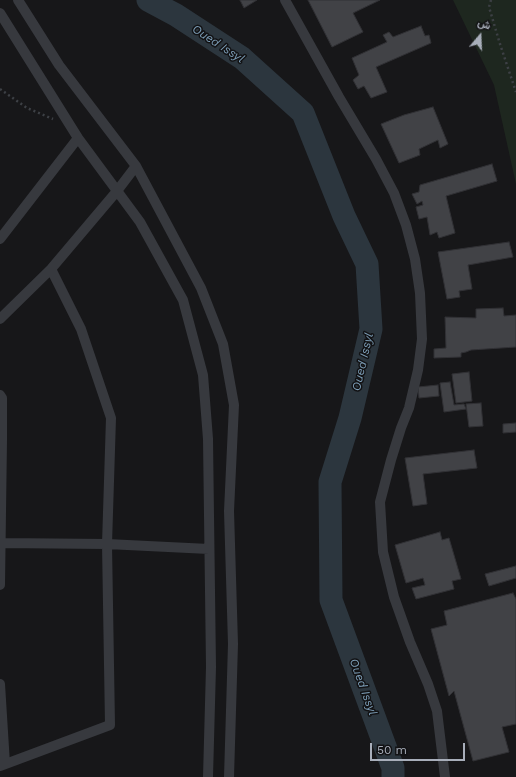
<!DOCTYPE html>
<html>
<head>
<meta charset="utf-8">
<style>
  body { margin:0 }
  #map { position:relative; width:516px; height:777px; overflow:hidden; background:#171719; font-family:"Work Sans",Vazirmatn,sans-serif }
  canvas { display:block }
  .north { position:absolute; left:460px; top:16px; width:40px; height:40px; -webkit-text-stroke:3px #121214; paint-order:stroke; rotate:19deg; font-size:11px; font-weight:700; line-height:16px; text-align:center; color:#a8aeba }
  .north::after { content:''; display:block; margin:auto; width:14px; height:18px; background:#a8aeba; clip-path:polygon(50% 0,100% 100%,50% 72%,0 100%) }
  .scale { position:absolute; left:370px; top:743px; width:95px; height:18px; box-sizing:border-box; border:2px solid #a8aeba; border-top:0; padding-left:5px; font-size:12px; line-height:14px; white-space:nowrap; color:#a8aeba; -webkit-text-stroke:3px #121214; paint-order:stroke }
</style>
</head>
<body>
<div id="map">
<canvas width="516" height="777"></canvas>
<div class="north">ش</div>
<div class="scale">50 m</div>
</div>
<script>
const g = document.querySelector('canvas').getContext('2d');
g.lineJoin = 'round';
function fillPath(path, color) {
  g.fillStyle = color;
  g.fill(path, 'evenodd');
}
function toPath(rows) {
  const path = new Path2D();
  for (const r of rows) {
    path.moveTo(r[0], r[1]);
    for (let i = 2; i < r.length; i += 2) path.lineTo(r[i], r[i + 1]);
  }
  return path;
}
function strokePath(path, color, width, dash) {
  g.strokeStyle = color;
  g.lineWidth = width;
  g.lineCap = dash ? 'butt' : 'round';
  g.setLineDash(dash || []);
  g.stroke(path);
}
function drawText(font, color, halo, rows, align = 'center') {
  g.font = font + ' "Work Sans",sans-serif';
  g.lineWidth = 3;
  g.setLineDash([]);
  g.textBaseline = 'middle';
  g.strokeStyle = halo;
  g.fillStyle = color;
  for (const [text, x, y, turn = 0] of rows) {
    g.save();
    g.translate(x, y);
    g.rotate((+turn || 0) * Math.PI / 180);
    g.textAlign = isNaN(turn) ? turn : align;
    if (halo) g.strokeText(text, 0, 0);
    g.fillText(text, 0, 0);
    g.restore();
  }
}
const green = toPath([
  [453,0,516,0,516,184,494,85]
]);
const river = toPath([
  [148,0,176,15,242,58,303,113,344,216,367,264,371,329,350,418,330,482,331,600,393,768,393,777]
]);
const building = toPath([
  [240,0,257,0,244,8,240,0],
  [308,0,380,0,353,13,363,32,332,47,308,0],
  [421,26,425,36,429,35,431,43,376,67,387,92,371,98,364,86,358,89,353,80,359,75,352,58,387,42,383,35,389,32,393,37,421,26],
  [433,107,448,144,440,148,438,140,419,149,420,155,399,163,381,124,404,115,433,107],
  [492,164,497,181,446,196,455,233,439,238,437,232,430,235,427,217,419,219,416,207,423,205,422,201,417,204,412,194,419,192,420,185,492,164],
  [509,242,513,257,468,265,472,289,459,291,460,297,447,299,438,252,509,242],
  [503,308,504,316,516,315,516,347,471,350,466,352,461,353,461,357,434,358,434,349,446,348,445,317,476,318,476,309,503,308],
  [469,372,472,401,456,403,452,374,469,372],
  [450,382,454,405,464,404,466,409,444,412,440,383,450,382],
  [438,385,439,396,419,398,418,387,438,385],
  [481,403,483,426,469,427,466,404,481,403],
  [516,423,516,432,503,433,503,424,516,423],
  [474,450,477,468,423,474,427,504,413,506,405,458,474,450],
  [440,532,442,540,449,538,461,579,452,581,454,589,416,599,412,588,425,585,423,578,406,583,395,545,440,532],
  [516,566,516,578,489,586,485,574,516,566],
  [513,593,516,599,516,724,502,727,509,752,473,761,454,691,449,696,431,629,447,625,444,611,513,593]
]);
const path = toPath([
  [491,0,489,7,500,44,516,92],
  [0,89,27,108,53,119]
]);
const street = toPath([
  [18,0,59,65,136,166,201,288,223,344,234,405,229,511,233,644,229,777],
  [285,0,339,97,376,159,394,193,406,225,415,259,420,293,422,339,418,370,409,408,401,428,391,460,380,502,383,552,394,597,410,642,428,684,437,711,445,777],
  [0,13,78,138,140,222,183,300,203,375,208,439,211,667,208,777],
  [0,239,78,138],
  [0,319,51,269,117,191,136,166],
  [0,395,2,398,2,440,0,585],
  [0,543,107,544,209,549],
  [0,684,5,764],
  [0,766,110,725,107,544,111,418,81,329,51,269]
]);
const waterNames = [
  ["Oued Issyl",218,44,33],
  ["Oued Issyl",363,362,-77],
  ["Oued Issyl",363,687,70]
];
fillPath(green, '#1e271f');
strokePath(river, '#2c363e', 23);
fillPath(building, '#414246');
strokePath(building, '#313135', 1);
strokePath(path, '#3d4045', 2.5, [2, 3]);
strokePath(street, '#37393e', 10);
drawText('italic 12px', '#7d9eb7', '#121214', waterNames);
</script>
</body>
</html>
